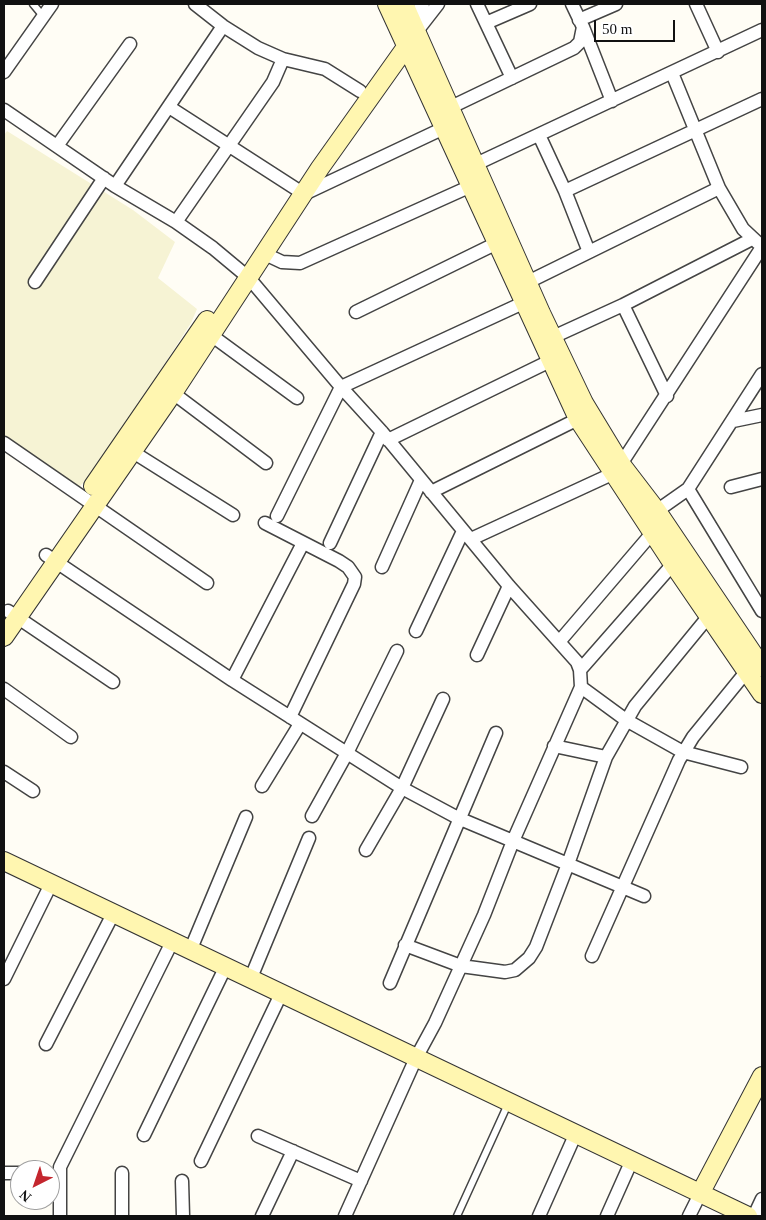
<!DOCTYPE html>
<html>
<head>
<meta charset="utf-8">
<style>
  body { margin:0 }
  #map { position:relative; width:766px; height:1220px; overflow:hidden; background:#fffdf5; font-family:"Times New Roman",serif }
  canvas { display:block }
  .frame { position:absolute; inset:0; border:5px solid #111; pointer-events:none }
  .north { position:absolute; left:10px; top:1160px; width:50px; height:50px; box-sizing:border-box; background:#fff; border:1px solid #a0a0a0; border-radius:50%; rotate:221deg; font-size:14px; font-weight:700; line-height:20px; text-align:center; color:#111 }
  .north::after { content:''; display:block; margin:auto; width:18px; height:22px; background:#c4262e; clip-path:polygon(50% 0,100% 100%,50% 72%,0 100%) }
  .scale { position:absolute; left:594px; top:20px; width:81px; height:22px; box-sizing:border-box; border:2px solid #111; border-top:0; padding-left:6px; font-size:15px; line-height:18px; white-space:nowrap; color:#111; -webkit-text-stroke:4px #fff; paint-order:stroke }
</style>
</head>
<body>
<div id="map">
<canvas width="766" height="1220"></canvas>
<div class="frame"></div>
<div class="north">N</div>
<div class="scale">50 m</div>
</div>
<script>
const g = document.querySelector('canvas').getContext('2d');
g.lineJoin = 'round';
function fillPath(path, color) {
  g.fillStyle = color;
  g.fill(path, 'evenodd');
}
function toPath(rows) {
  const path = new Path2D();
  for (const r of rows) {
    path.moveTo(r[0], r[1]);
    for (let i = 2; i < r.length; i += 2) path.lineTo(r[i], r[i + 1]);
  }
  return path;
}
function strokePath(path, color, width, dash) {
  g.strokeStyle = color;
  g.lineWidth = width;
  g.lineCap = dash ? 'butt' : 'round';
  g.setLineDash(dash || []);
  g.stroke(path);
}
const farmland = toPath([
  [7,131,133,210,175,242,158,278,197,309,191,323,96,470,78,488,4,435,4,135]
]);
const lane = toPath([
  [33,4,43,16],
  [457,1216,508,1104]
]);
const street = toPath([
  [195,4,223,26,258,48,283,59,325,69,360,91],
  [477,4,512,78],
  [696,4,718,52],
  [411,19,423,4],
  [579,20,616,4],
  [486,23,530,4],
  [583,27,612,101],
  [417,31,438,4],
  [4,72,52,4],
  [672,73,719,188,743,229,758,243],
  [169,107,304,194,444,128],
  [449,108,574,48,580,42,583,27,572,4],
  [4,110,115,186,176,222,213,248,249,278,341,387,382,432,509,586,577,662,580,670,581,687,513,841,484,915,435,1023,416,1058,345,1216],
  [539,135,565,191,589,252],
  [57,146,130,44],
  [476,164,762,30],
  [115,186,223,26],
  [565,191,762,99],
  [176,222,273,82,283,59],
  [265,254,282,262,300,263,471,186],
  [35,282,104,178],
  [528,282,719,188],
  [623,305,667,396],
  [356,312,497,243],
  [211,335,297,398],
  [553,337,623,305,752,239],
  [173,393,266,463],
  [733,421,762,415],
  [388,440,550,361],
  [4,443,207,583],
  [125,447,233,515],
  [621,464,762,247],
  [731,487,762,479],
  [688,489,762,611],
  [431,492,578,419],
  [651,515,688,489,762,374],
  [277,516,341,387,523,303],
  [265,523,339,561,348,567,355,577,354,584,290,717],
  [471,539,612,474],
  [330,543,382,432],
  [46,555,232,680,402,788,458,818,644,896],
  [382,567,421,480],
  [8,611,113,682],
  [416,631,463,531],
  [559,642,653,532],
  [477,655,509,586],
  [580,670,673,564],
  [232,680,303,543],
  [581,687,626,720,683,752,741,767],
  [4,689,71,737],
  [554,746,606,757],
  [4,772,33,791],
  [262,786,300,724],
  [312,816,347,753,397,651],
  [366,850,402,788,443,699],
  [405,945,461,966,505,972,515,970,529,958,536,947,568,864,606,757,635,706,708,617],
  [190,951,246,817],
  [592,956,679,760,693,737,746,672],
  [4,979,51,884],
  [250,980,309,838],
  [390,983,496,733],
  [46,1044,113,914],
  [144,1135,225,968],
  [258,1136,361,1181],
  [201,1161,281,994],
  [4,1173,20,1173],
  [182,1181,183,1216],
  [60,1216,60,1167,172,942],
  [122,1216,122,1173],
  [262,1216,293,1151],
  [539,1216,576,1133],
  [607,1216,632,1160],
  [689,1216,701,1192],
  [754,1216,762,1199]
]);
const secondary = toPath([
  [387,4,578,419,673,564,762,694],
  [404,4,541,313,584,403,621,464,657,511,762,667],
  [93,486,207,320],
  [4,637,173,393,320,168,411,40],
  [4,861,748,1216],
  [701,1192,762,1076]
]);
fillPath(farmland, '#f6f3d4');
strokePath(lane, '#444', 9);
strokePath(street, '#444', 15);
strokePath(secondary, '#333', 20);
strokePath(lane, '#fff', 6);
strokePath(street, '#fff', 12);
strokePath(secondary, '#fff6b0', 18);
</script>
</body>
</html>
